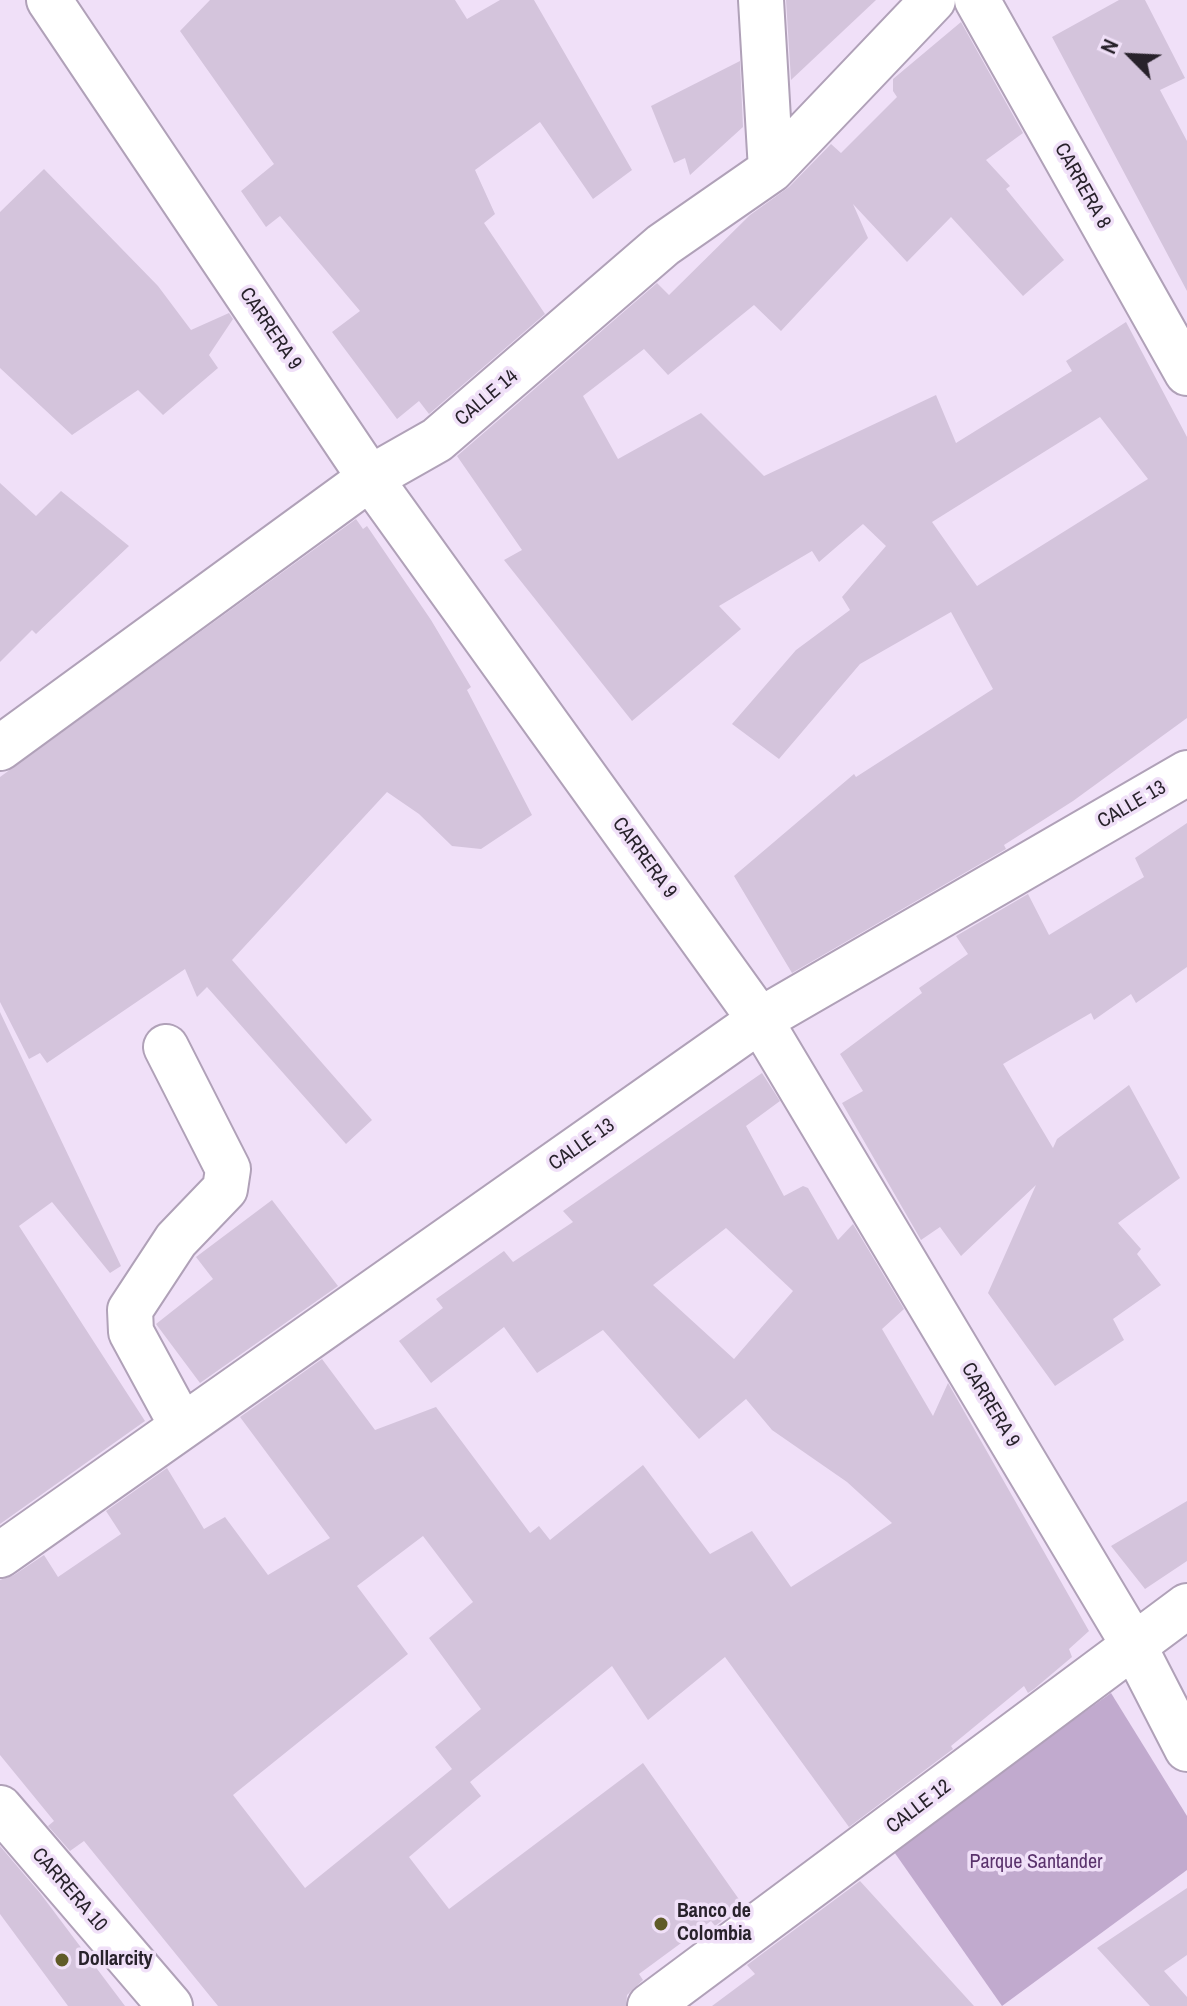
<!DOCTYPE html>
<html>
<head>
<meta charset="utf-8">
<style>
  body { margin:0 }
  #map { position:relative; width:1187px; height:2006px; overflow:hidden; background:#f0e0f8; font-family:"Archivo Narrow",sans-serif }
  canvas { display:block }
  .north { position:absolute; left:1091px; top:16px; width:80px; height:80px; -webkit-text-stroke:6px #f0e0f8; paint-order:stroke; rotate:294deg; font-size:22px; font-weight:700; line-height:32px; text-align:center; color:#28222b }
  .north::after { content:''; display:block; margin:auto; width:28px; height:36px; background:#28222b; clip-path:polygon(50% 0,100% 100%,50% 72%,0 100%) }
</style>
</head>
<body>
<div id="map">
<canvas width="1187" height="2006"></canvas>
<div class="north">N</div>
</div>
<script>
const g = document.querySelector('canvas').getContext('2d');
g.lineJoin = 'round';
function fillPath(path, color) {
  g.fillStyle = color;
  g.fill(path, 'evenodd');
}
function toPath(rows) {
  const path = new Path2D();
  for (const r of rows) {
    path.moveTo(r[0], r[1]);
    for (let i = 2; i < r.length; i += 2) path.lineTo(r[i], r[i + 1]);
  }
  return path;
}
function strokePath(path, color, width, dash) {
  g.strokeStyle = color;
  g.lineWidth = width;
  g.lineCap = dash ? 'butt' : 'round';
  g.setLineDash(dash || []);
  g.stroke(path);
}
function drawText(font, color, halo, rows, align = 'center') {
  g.font = font + ' "Archivo Narrow",sans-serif';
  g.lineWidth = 7;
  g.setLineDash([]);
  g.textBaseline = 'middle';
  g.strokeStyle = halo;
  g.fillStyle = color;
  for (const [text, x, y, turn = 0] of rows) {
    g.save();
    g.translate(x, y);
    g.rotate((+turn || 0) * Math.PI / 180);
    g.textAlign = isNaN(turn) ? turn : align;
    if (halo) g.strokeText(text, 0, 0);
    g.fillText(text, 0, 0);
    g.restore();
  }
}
const green = toPath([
  [1111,1693,1187,1816,1187,1870,1002,2006,892,1849]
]);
const building = toPath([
  [210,0,455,0,467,19,500,0,534,0,632,170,593,199,540,122,475,170,495,214,484,223,545,314,429,414,419,401,397,419,332,332,360,311,280,216,266,227,241,191,274,164,180,31],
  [786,0,876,0,791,80],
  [1119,0,1145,0,1185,78,1160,90,1187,141,1187,291,1052,37],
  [961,22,1023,133,986,160,1010,186,1006,189,1064,260,1023,296,951,217,907,262,853,204,868,238,781,331,754,305,668,375,644,349,583,396,618,459,701,413,764,476,936,395,956,443,1072,371,1066,361,1126,322,1187,437,1187,718,1073,801,1004,845,1006,849,792,973,734,876,854,774,856,777,993,689,951,612,860,664,779,759,732,724,796,650,850,610,842,597,886,546,863,524,819,562,812,551,719,606,741,629,632,721,504,560,522,550,457,456,657,283,669,295,750,215,789,187,831,144,841,153,897,97,893,91,893,79],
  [1100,417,1148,479,977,586,932,522],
  [740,61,743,127,690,175,685,158,674,163,651,106],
  [44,169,158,286,191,330,229,313,233,319,209,355,218,368,163,415,138,390,72,435,0,368,0,212],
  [0,483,36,516,61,491,129,546,36,634,32,630,0,662],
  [356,519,363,529,367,526,431,620,471,687,467,690,532,815,481,849,452,846,419,814,387,792,232,960,372,1120,346,1144,207,987,197,997,185,969,47,1063,40,1053,29,1059,0,1002,0,777],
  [1187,823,1187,967,1136,1003,1131,994,1094,1020,1091,1013,1003,1064,1053,1148,1057,1139,1129,1085,1180,1178,1118,1223,1141,1249,1137,1254,1161,1285,1113,1319,1124,1340,1055,1386,988,1293,1036,1185,961,1256,940,1227,921,1240,842,1103,863,1091,840,1054,922,993,919,988,968,954,956,936,1028,894,1049,935,1144,877,1135,858],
  [0,1012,121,1266,110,1273,52,1202,19,1226,145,1421,0,1524],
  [762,1073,780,1101,746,1126,784,1196,803,1186,808,1188,838,1240,853,1224,904,1309,882,1329,933,1416,948,1383,1089,1631,1069,1649,1072,1657,1034,1689,1028,1693,1024,1686,951,1746,953,1749,849,1827,725,1657,648,1720,612,1666,470,1782,481,1796,409,1857,449,1909,643,1763,743,1905,715,1926,711,1921,639,1974,643,1980,627,1995,626,2006,218,2006,84,1841,70,1851,48,1826,54,1821,0,1755,0,1580,14,1575,44,1555,58,1577,121,1534,106,1511,167,1468,204,1529,225,1517,268,1575,330,1538,240,1417,322,1359,375,1430,436,1407,530,1533,539,1526,550,1540,643,1465,710,1554,752,1531,791,1587,892,1523,847,1482,772,1430,746,1399,699,1439,603,1330,537,1373,504,1327,431,1383,399,1341,443,1308,436,1299,504,1251,513,1262,573,1222,563,1211],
  [726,1228,793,1291,734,1359,653,1285],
  [423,1536,473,1602,429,1638,481,1709,435,1747,452,1769,305,1888,233,1795,408,1654,357,1586],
  [272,1200,338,1286,200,1383,156,1324,213,1279,196,1257],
  [1187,1501,1187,1561,1145,1589,1111,1546],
  [0,1846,40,1893,125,2006,68,2006,0,1914],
  [860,1881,974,2006,712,2006,755,1974,747,1965],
  [1187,1888,1187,1955,1164,1971,1187,1997,1187,2006,1150,2006,1097,1948]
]);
const minor = toPath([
  [49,0,370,478,760,1020,1133,1644,1187,1749],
  [761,0,771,170],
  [977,0,1187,373],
  [0,748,370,478,437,440,663,245,771,170,933,0],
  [166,1047,228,1169,225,1189,176,1240,130,1310,131,1332,182,1426,176,1430],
  [0,1555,760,1020,1187,773],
  [0,1808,170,2006],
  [650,2006,1187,1606]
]);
const markers = [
  [661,1924,8,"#605b28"],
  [62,1960,8,"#605b28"]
];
const streetNames = [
  ["CARRERA 8",1082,186,61],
  ["CARRERA 9",270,329,56],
  ["CALLE 14",487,398,-40],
  ["CALLE 13",1132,805,-30],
  ["CARRERA 9",644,858,54],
  ["CALLE 13",582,1145,-35],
  ["CARRERA 9",990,1405,59],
  ["CALLE 12",919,1807,-37],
  ["CARRERA 10",69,1890,49]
];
const parkNames = [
  ["Parque Santander",1036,1863]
];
const poiNames = [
  ["Banco de",677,1912],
  ["Colombia",677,1935],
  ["Dollarcity",78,1960]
];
fillPath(green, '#c1aace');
fillPath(building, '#d4c4dc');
strokePath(minor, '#b0a1b8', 48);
strokePath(minor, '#fff', 44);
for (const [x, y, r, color] of markers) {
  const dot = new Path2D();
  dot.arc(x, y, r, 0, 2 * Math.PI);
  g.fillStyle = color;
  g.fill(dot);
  strokePath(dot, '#f0e0f8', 3);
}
drawText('20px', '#28222b', '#f0e0f8', streetNames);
drawText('20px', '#5a326c', '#f0e0f8', parkNames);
drawText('bold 20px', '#28222b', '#f0e0f8', poiNames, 'left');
</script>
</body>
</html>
